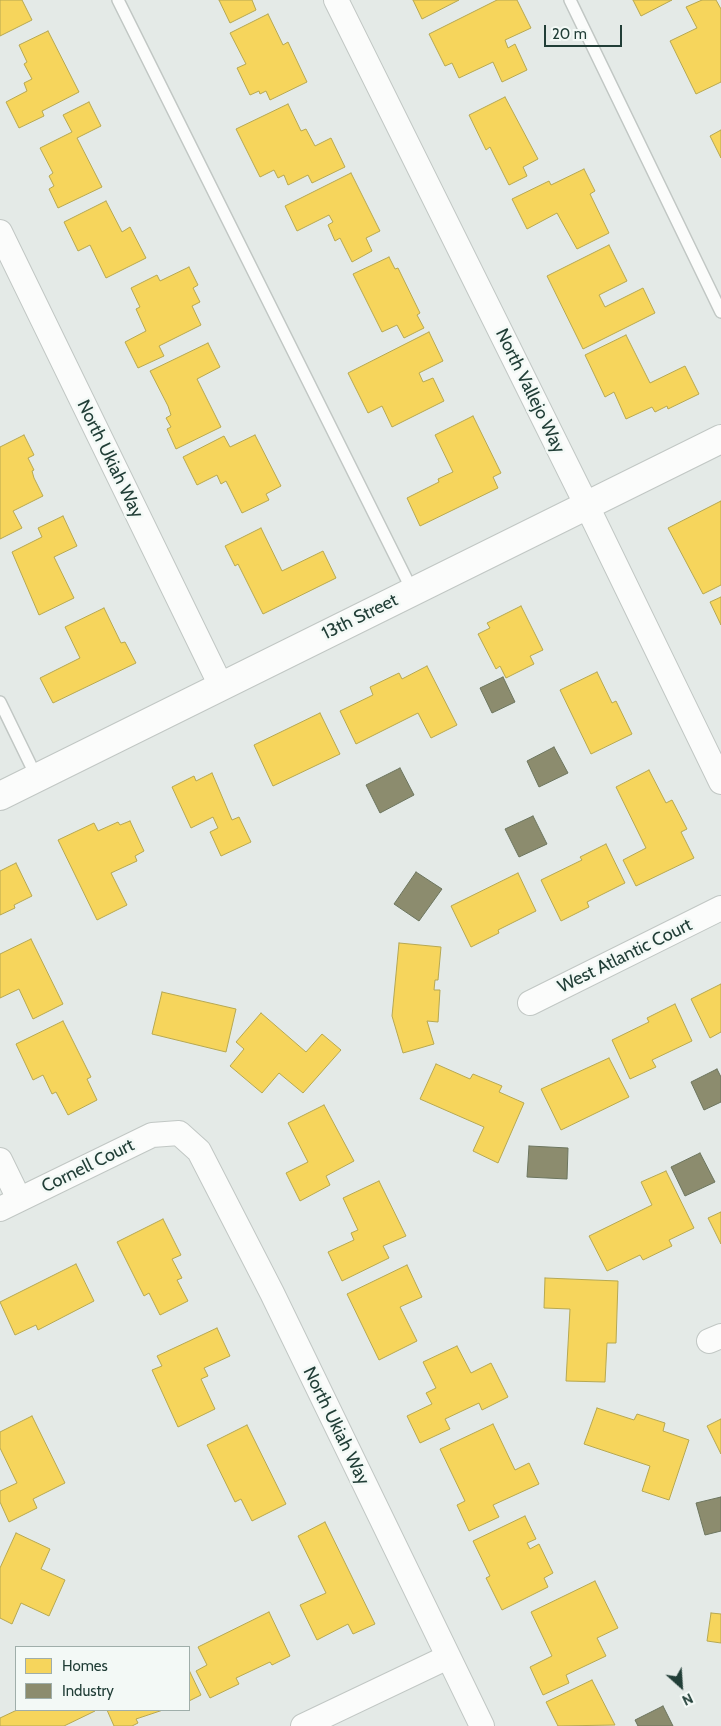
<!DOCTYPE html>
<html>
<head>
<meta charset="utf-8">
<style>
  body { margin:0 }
  #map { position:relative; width:721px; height:1726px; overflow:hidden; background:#e4eae7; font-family:Cabin,sans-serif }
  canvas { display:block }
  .legend { position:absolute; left:15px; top:1646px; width:175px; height:65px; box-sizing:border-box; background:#f3f9f6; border:1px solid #9faeaa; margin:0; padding:6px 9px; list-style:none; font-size:15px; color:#213e37 }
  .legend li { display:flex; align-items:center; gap:10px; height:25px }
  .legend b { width:25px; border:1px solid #9faeaa }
  .north { position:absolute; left:656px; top:1661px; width:50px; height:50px; -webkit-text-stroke:4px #f3f9f6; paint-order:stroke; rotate:154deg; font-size:14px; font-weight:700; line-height:20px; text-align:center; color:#213e37 }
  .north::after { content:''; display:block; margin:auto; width:18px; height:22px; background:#213e37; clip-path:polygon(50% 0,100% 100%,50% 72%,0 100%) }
  .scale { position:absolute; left:544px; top:25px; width:78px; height:22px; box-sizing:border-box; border:2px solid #213e37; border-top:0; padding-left:6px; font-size:15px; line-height:18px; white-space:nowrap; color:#213e37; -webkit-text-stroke:4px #f3f9f6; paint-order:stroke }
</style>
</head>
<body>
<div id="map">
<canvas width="721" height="1726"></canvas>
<ul class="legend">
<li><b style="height:14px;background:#f6d55c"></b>Homes</li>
<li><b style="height:14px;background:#8c8c6e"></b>Industry</li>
</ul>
<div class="north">N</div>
<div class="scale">20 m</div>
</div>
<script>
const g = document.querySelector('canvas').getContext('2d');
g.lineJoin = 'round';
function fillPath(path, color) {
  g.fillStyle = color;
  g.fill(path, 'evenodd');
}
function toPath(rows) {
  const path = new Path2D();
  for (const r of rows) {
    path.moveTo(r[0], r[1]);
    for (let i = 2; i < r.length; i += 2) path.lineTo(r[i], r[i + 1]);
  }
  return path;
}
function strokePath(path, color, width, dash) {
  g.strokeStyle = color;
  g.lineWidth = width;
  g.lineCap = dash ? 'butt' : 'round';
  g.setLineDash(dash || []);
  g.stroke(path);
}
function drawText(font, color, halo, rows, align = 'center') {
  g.font = font + ' Cabin,sans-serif';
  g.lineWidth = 5;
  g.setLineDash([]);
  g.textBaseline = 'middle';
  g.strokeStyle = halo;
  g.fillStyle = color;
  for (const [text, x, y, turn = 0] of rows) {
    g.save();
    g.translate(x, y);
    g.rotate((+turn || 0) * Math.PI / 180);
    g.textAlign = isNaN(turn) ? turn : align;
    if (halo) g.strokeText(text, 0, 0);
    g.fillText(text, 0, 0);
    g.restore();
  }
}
const homes = toPath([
  [0,0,22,0,32,20,0,36,0,0],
  [219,0,252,0,256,10,230,23,219,0],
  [413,0,459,0,422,19,413,0],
  [497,0,517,0,531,28,505,40,508,48,515,44,527,70,502,82,493,62,459,78,452,63,445,66,429,34,497,0],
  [633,0,672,0,641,16,633,0],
  [702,0,716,0,721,9,721,82,696,94,670,41,697,28,686,7,702,0],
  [268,14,283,45,288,42,307,82,270,100,266,91,260,94,259,91,250,95,237,68,246,64,230,33,268,14],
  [48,31,79,92,42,111,44,116,19,128,6,102,27,91,24,83,32,79,24,64,27,62,19,45,48,31],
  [505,97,538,159,523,167,527,176,509,185,490,147,486,150,469,115,505,97],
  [89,102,101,126,77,138,102,187,58,208,49,189,54,186,49,176,53,173,40,148,72,132,63,115,89,102],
  [288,104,301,131,306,129,315,146,331,138,345,167,312,183,308,175,288,185,284,175,278,178,274,170,260,177,236,129,288,104],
  [721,130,721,158,710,136,721,130],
  [584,169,595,191,590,194,609,233,577,249,557,213,527,229,512,199,549,181,551,185,584,169],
  [351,173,380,231,366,238,372,251,352,262,340,238,335,241,328,225,333,222,329,215,297,231,285,206,351,173],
  [106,201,122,232,130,227,146,258,106,278,90,245,78,251,64,222,106,201],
  [609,245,627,281,599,295,605,307,643,288,655,313,583,349,547,276,609,245],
  [389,257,395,269,398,268,420,313,417,315,424,328,404,338,397,325,382,332,353,274,389,257],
  [189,267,198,285,193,288,200,302,192,306,201,325,159,346,164,356,138,368,125,342,146,331,136,309,140,307,131,288,157,275,160,281,189,267],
  [429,332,443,361,419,373,423,382,433,378,444,401,392,427,382,406,368,413,348,373,429,332],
  [626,335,650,383,685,366,699,394,668,409,667,406,655,412,652,407,626,419,614,392,605,397,585,355,626,335],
  [208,343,220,367,197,379,221,427,176,449,167,429,171,427,166,418,171,415,168,406,150,371,208,343],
  [473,416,501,473,493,477,498,488,420,526,407,498,439,482,438,479,453,472,435,435,473,416],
  [24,435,34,455,28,458,34,470,32,471,34,478,43,496,13,511,22,528,0,539,0,447,24,435],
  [255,435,281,486,266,494,269,500,242,513,226,481,221,484,217,475,197,485,183,457,224,436,230,447,255,435],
  [721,501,721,585,703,594,668,528,721,501],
  [63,516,77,546,54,557,74,598,39,615,12,552,42,537,38,528,63,516],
  [261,528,282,571,323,551,336,578,263,614,238,564,235,566,225,546,261,528],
  [721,597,721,625,710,602,721,597],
  [521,606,543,650,530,656,534,664,506,678,500,666,496,669,478,634,490,628,487,623,521,606],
  [104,608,121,643,125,642,136,663,53,703,40,678,80,658,65,627,104,608],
  [427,666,457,725,431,738,418,713,356,744,340,711,373,695,370,687,399,673,402,679,427,666],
  [597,672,612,703,616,701,632,734,591,754,560,690,597,672],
  [320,713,340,754,273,786,254,745,320,713],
  [649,770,666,803,672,800,687,829,681,832,694,858,636,886,623,860,646,848,616,787,649,770],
  [212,773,232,820,239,817,251,842,221,856,210,832,218,828,213,817,191,828,172,787,194,776,196,781,212,773],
  [130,821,144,851,135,856,137,861,111,873,127,905,97,920,58,840,94,823,98,831,118,822,120,825,130,821],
  [606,844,625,883,587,902,589,907,561,921,541,880,582,860,580,857,606,844],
  [16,863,32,896,14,905,15,908,0,915,0,871,16,863],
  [518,873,536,911,498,930,499,933,471,947,451,906,518,873],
  [31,939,63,1004,33,1019,19,989,0,998,0,954,31,939],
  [399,943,441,947,438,980,435,980,434,990,440,990,438,1022,427,1021,434,1044,403,1053,392,1016,399,943],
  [721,984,721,1032,710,1038,691,999,721,984],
  [162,992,236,1009,226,1052,152,1034,162,992],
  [675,1004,692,1041,652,1060,656,1067,630,1079,612,1040,649,1022,647,1018,675,1004],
  [261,1013,306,1052,322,1034,341,1050,303,1093,279,1073,262,1093,230,1066,244,1049,236,1042,261,1013],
  [63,1021,91,1077,87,1079,97,1100,68,1115,56,1092,52,1094,43,1075,33,1080,16,1044,63,1021],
  [609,1058,629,1097,561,1130,541,1089,609,1058],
  [436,1064,470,1079,473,1074,502,1086,499,1092,524,1103,498,1163,473,1151,484,1127,420,1099,436,1064],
  [324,1105,354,1161,326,1176,330,1185,300,1201,286,1173,308,1162,288,1123,324,1105],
  [666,1171,694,1228,669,1240,672,1246,643,1260,640,1255,607,1271,589,1236,652,1205,641,1182,666,1171],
  [379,1181,406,1236,383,1246,389,1258,342,1281,328,1252,354,1240,351,1233,358,1230,343,1198,379,1181],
  [721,1212,721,1244,708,1218,721,1212],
  [163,1219,181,1255,172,1259,182,1278,177,1280,188,1301,160,1315,149,1293,144,1296,117,1242,163,1219],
  [76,1264,94,1301,38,1330,36,1325,15,1335,0,1302,76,1264],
  [407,1265,422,1297,400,1307,417,1341,379,1360,347,1294,407,1265],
  [545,1278,618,1281,616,1343,607,1343,605,1382,566,1381,570,1309,544,1308,545,1278],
  [217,1328,230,1356,204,1368,208,1376,201,1379,215,1409,178,1427,152,1370,162,1366,157,1356,217,1328],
  [457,1346,471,1373,491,1363,508,1397,482,1410,479,1403,445,1419,450,1429,420,1443,407,1416,432,1404,426,1393,436,1388,423,1362,457,1346],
  [597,1408,634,1420,637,1414,665,1423,663,1431,689,1440,669,1500,642,1491,650,1466,584,1444,597,1408],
  [32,1416,65,1483,33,1499,37,1508,9,1522,0,1502,0,1491,17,1483,0,1448,0,1432,32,1416],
  [721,1419,721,1454,707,1426,721,1419],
  [493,1424,515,1470,529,1463,539,1484,493,1505,499,1517,469,1531,457,1505,465,1501,440,1449,493,1424],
  [247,1425,286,1504,252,1521,241,1499,235,1502,207,1445,247,1425],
  [525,1516,536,1539,527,1543,530,1549,539,1544,553,1573,544,1578,548,1587,502,1610,486,1578,490,1576,473,1541,525,1516],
  [325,1522,375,1624,353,1634,348,1624,317,1640,300,1605,326,1593,298,1536,325,1522],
  [16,1533,50,1549,41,1569,65,1580,49,1616,21,1603,12,1624,0,1618,0,1568,16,1533],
  [595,1581,618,1628,597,1638,606,1656,566,1675,569,1683,543,1695,530,1667,552,1656,531,1612,595,1581],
  [269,1612,290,1656,272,1665,270,1662,236,1678,239,1684,210,1698,196,1671,207,1665,198,1647,269,1612],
  [711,1613,721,1614,721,1643,707,1641,711,1613],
  [189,1670,201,1695,189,1701,189,1670],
  [592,1680,615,1725,558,1726,546,1702,592,1680],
  [17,1710,94,1710,95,1711,64,1726,0,1726,0,1718,17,1710],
  [107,1710,163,1710,136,1719,138,1723,132,1726,114,1726,107,1710]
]);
const industry = toPath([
  [503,677,515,702,492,713,480,688,503,677],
  [554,747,568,773,539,787,527,761,554,747],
  [400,768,414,795,380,813,366,785,400,768],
  [533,816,547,844,519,857,505,829,533,816],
  [416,872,442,889,419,921,394,904,416,872],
  [717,1069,721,1077,721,1102,704,1110,691,1082,717,1069],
  [529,1146,568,1148,567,1179,527,1177,529,1146],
  [700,1153,715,1182,685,1196,671,1167,700,1153],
  [721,1497,721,1531,705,1535,696,1503,721,1497],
  [663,1706,673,1726,638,1726,635,1720,663,1706]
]);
const service = toPath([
  [118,0,413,592],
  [570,0,721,312],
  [0,702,37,778]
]);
const minor = toPath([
  [336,0,587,506,721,782],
  [0,232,221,686],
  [530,1003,721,908],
  [0,1160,19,1199],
  [0,1209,152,1135,179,1133,199,1151,272,1293,482,1726],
  [709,1341,721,1336],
  [303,1726,448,1657]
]);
const tertiary = toPath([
  [0,796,721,439]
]);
const streetNames = [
  ["North Vallejo Way",530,391,64],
  ["North Ukiah Way",110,459,64],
  ["13th Street",360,617,-26],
  ["West Atlantic Court",625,956,-26],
  ["Cornell Court",88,1166,-26],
  ["North Ukiah Way",336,1426,64]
];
fillPath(homes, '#f6d55c');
strokePath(homes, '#b6a851', 1);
fillPath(industry, '#8c8c6e');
strokePath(industry, '#6c755e', 1);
strokePath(service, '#c1c7c4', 14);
strokePath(minor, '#c1c7c4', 26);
strokePath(tertiary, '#c1c7c4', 30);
strokePath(service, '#fbfcfb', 11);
strokePath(minor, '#fbfcfb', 24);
strokePath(tertiary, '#fbfcfb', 28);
drawText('18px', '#213e37', '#f3f9f6', streetNames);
</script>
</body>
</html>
